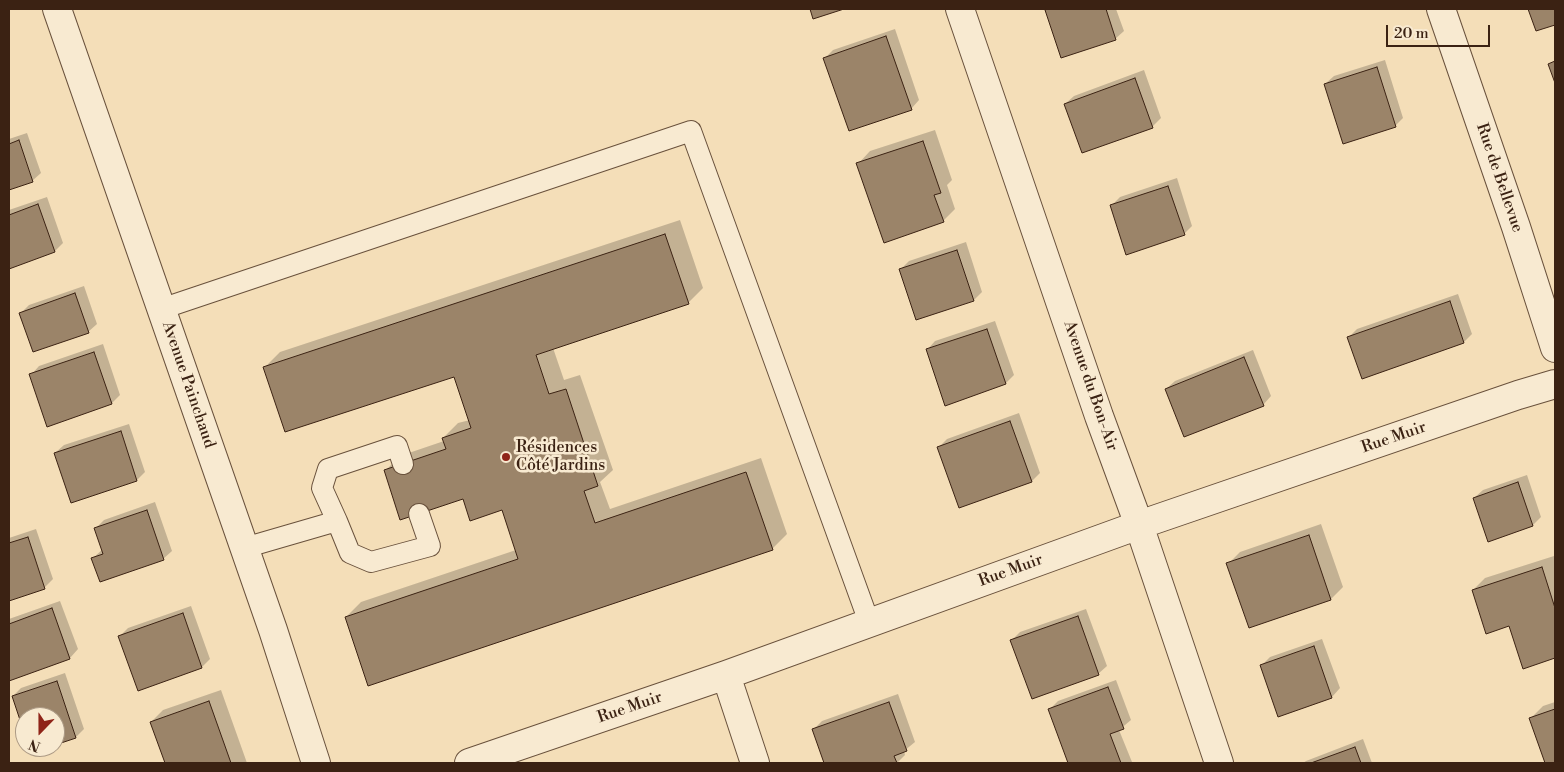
<!DOCTYPE html>
<html>
<head>
<meta charset="utf-8">
<style>
  body { margin:0 }
  #map { position:relative; width:1564px; height:772px; overflow:hidden; background:#f4deb8; font-family:"Libre Bodoni",serif }
  canvas { display:block }
  .frame { position:absolute; inset:0; border:10px solid #3b2213; pointer-events:none }
  .north { position:absolute; left:15px; top:707px; width:50px; height:50px; box-sizing:border-box; background:#f8ead1; border:1px solid #ac9a85; border-radius:50%; rotate:202deg; font-size:14px; font-weight:700; line-height:20px; text-align:center; color:#3b2213 }
  .north::after { content:''; display:block; margin:auto; width:18px; height:22px; background:#8f2418; clip-path:polygon(50% 0,100% 100%,50% 72%,0 100%) }
  .scale { position:absolute; left:1386px; top:25px; width:104px; height:22px; box-sizing:border-box; border:2px solid #3b2213; border-top:0; padding-left:6px; font-size:15px; line-height:18px; white-space:nowrap; color:#3b2213; -webkit-text-stroke:4px #f8ead1; paint-order:stroke }
</style>
</head>
<body>
<div id="map">
<canvas width="1564" height="772"></canvas>
<div class="frame"></div>
<div class="north">N</div>
<div class="scale">20 m</div>
</div>
<script>
const g = document.querySelector('canvas').getContext('2d');
g.lineJoin = 'round';
function fillPath(path, color) {
  g.fillStyle = color;
  g.fill(path, 'evenodd');
}
function toPath(rows) {
  const path = new Path2D();
  for (const r of rows) {
    path.moveTo(r[0], r[1]);
    for (let i = 2; i < r.length; i += 2) path.lineTo(r[i], r[i + 1]);
  }
  return path;
}
function strokePath(path, color, width, dash) {
  g.strokeStyle = color;
  g.lineWidth = width;
  g.lineCap = dash ? 'butt' : 'round';
  g.setLineDash(dash || []);
  g.stroke(path);
}
function drawText(font, color, halo, rows, align = 'center') {
  g.font = font + ' "Libre Bodoni",serif';
  g.lineWidth = 5;
  g.setLineDash([]);
  g.textBaseline = 'middle';
  g.strokeStyle = halo;
  g.fillStyle = color;
  for (const [text, x, y, turn = 0] of rows) {
    g.save();
    g.translate(x, y);
    g.rotate((+turn || 0) * Math.PI / 180);
    g.textAlign = isNaN(turn) ? turn : align;
    if (halo) g.strokeText(text, 0, 0);
    g.fillText(text, 0, 0);
    g.restore();
  }
}
const shadow = toPath([
  [1048,9,1116,9,1124,31,1115,39,1046,10],
  [895,29,919,100,911,109,824,59,833,50],
  [1385,60,1403,118,1395,126,1325,84,1334,76],
  [1144,70,1161,118,1153,126,1083,152,1065,104,1074,96],
  [935,130,952,180,947,185,955,209,943,221,858,164,870,151],
  [27,133,41,173,32,181,9,189,9,139],
  [1177,178,1192,226,1184,234,1111,206,1120,197],
  [47,197,63,243,55,251,9,268,9,210],
  [680,220,703,288,688,303,553,348,564,380,580,375,613,470,600,482,610,509,761,458,787,534,772,549,346,617,361,602,516,550,503,509,464,498,385,471,400,456,444,441,443,438,458,423,470,420,454,375,265,367,280,352],
  [966,242,982,292,974,300,901,269,909,261],
  [84,286,97,324,88,332,21,313,29,305],
  [1458,294,1472,334,1464,342,1349,337,1357,329],
  [995,321,1014,375,1006,383,927,350,935,341],
  [103,344,120,395,112,403,48,425,31,375,39,366],
  [1253,350,1271,396,1263,405,1166,389,1175,381],
  [1019,413,1040,473,1032,481,960,507,938,448,947,439],
  [129,424,145,472,137,480,55,453,64,445],
  [1527,475,1541,517,1533,525,1474,498,1483,490],
  [155,502,172,551,163,559,93,558,103,549,96,528,104,520],
  [1321,524,1343,587,1331,599,1250,626,1228,564,1240,552],
  [36,529,53,579,44,588,9,599,9,538],
  [1554,556,1555,561,1555,657,1524,668,1510,625,1473,590,1485,578],
  [60,601,78,649,70,658,9,679,9,619],
  [191,606,210,659,202,667,120,636,128,628],
  [1086,609,1107,666,1098,674,1012,640,1020,632],
  [1322,639,1340,688,1332,697,1262,665,1270,657],
  [65,673,84,729,76,737,55,744,55,717,25,717,25,732,13,696,21,688],
  [1116,680,1131,720,1119,730,1132,762,1130,763,1070,763,1049,710,1058,701],
  [221,690,247,763,166,763,151,722,163,710],
  [898,694,915,742,904,751,905,755,897,763,826,763,814,729,822,721],
  [1555,702,1555,763,1547,763,1531,718,1543,706],
  [1363,739,1372,763,1303,763,1306,761]
]);
const building = toPath([
  [810,9,844,9,813,19,810,9],
  [1048,9,1106,9,1116,40,1061,58,1045,10,1048,9],
  [1528,9,1555,9,1555,25,1536,31,1528,9],
  [886,36,912,110,849,131,823,58,886,36],
  [1555,61,1555,83,1548,64,1555,61],
  [1377,67,1396,127,1343,144,1324,84,1377,67],
  [1135,78,1153,128,1082,153,1064,104,1135,78],
  [19,140,33,182,9,190,9,144,19,140],
  [923,141,941,193,934,195,944,222,884,243,856,163,923,141],
  [1168,186,1185,235,1126,255,1110,205,1168,186],
  [38,204,55,252,9,269,9,215,38,204],
  [665,234,689,304,536,355,549,394,566,389,598,486,584,491,595,523,746,472,773,550,368,686,345,617,518,559,502,510,470,521,463,499,400,520,384,470,446,449,442,438,471,428,454,377,285,432,263,367,665,234],
  [957,250,974,301,916,320,899,269,957,250],
  [75,293,89,333,33,352,19,313,75,293],
  [1450,301,1464,343,1362,379,1347,337,1450,301],
  [987,329,1006,384,945,406,926,349,987,329],
  [94,352,112,404,47,427,29,374,94,352],
  [1244,357,1264,406,1184,437,1165,389,1244,357],
  [1010,421,1032,482,959,508,937,447,1010,421],
  [121,431,137,481,71,503,54,453,121,431],
  [1518,482,1533,526,1488,542,1473,498,1518,482],
  [147,510,164,560,100,582,91,558,103,554,94,528,147,510],
  [1309,535,1331,600,1249,628,1226,563,1309,535],
  [28,537,45,589,9,601,9,543,28,537],
  [1542,567,1555,608,1555,658,1523,669,1509,626,1486,634,1472,590,1542,567],
  [52,608,70,659,9,681,9,624,52,608],
  [183,613,202,668,138,691,118,636,183,613],
  [1078,616,1099,675,1032,699,1010,640,1078,616],
  [1314,646,1332,698,1278,717,1260,665,1314,646],
  [57,681,76,738,55,745,55,717,25,717,25,735,12,696,57,681],
  [1108,687,1124,729,1110,734,1121,763,1068,763,1048,709,1108,687],
  [209,701,231,763,165,763,150,722,209,701],
  [889,702,907,751,894,756,897,763,824,763,812,729,889,702],
  [1555,709,1555,763,1545,763,1529,718,1555,709],
  [29,747,51,747,31,754,29,747],
  [1355,747,1361,763,1311,763,1355,747]
]);
const service = toPath([
  [161,309,691,131,869,622],
  [337,521,322,488,328,469,397,446,403,464],
  [244,548,337,521,350,553,371,562,430,546,419,514]
]);
const minor = toPath([
  [57,9,273,630,316,763],
  [960,9,1099,416,1139,525,1219,763],
  [1441,9,1516,227,1555,348],
  [726,675,755,763],
  [469,763,726,675,1139,525,1518,395,1555,384]
]);
const markers = [
  [506,457,5,"#8f2418"]
];
const streetNames = [
  ["Rue de Bellevue",1499,178,71],
  ["Avenue Painchaud",188,385,71],
  ["Avenue du Bon-Air",1090,386,71],
  ["Rue Muir",1394,438,-19],
  ["Rue Muir",1011,571,-20],
  ["Rue Muir",630,708,-19]
];
const poiNames = [
  ["Résidences",516,448],
  ["Côté Jardins",516,466]
];
fillPath(shadow, '#0003');
fillPath(building, '#9b8469');
strokePath(building, '#3b2213', 1);
strokePath(service, '#69513c', 22);
strokePath(minor, '#69513c', 30);
strokePath(service, '#f8ead1', 20);
strokePath(minor, '#f8ead1', 28);
for (const [x, y, r, color] of markers) {
  const dot = new Path2D();
  dot.arc(x, y, r, 0, 2 * Math.PI);
  g.fillStyle = color;
  g.fill(dot);
  strokePath(dot, '#f8ead1', 2);
}
drawText('16px', '#3b2213', '#f8ead1', streetNames);
drawText('16px', '#3b2213', '#f8ead1', poiNames, 'left');
</script>
</body>
</html>
